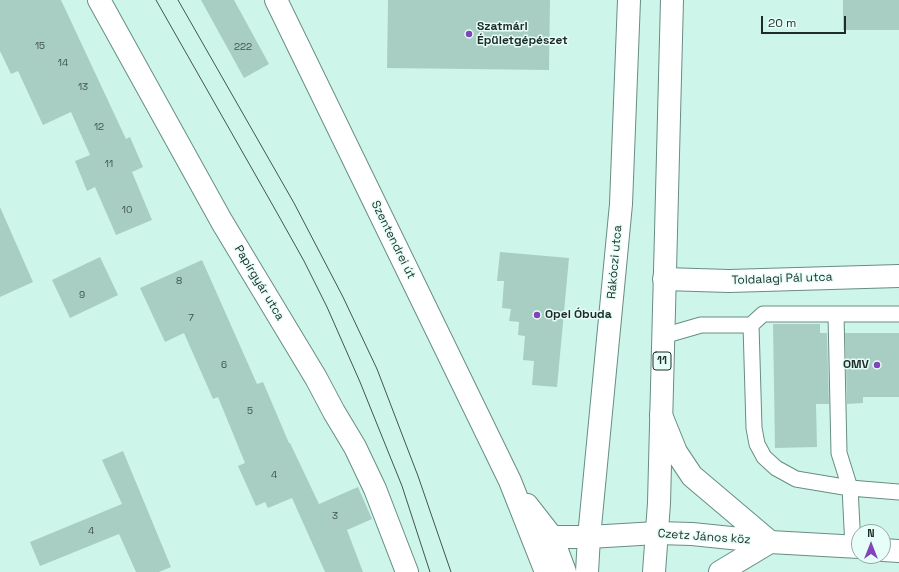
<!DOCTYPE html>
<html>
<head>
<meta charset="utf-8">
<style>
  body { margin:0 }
  #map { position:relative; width:899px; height:572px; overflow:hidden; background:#cdf5ea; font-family:"Space Grotesk",sans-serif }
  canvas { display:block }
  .north { position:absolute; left:851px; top:524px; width:40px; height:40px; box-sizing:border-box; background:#e6fef7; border:1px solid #96aaa5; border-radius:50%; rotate:0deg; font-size:11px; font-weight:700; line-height:16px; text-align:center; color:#1d2c29 }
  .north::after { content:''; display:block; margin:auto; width:14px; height:18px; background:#8144b9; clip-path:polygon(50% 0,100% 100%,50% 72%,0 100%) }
  .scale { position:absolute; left:761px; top:16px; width:85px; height:18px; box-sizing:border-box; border:2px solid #1d2c29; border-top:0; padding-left:5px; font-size:12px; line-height:14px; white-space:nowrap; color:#1d2c29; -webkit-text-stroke:3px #e6fef7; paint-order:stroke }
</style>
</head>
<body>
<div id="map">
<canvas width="899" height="572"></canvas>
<div class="north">N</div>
<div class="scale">20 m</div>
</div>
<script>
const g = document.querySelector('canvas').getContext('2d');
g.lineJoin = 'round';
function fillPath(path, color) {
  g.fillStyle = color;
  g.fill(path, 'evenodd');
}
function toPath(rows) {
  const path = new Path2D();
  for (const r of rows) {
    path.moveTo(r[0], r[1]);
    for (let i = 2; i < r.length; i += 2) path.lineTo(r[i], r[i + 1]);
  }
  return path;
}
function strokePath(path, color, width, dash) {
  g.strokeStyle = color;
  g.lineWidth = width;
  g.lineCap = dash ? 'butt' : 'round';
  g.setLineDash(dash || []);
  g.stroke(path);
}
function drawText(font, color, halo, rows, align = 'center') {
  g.font = font + ' "Space Grotesk",sans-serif';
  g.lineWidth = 3;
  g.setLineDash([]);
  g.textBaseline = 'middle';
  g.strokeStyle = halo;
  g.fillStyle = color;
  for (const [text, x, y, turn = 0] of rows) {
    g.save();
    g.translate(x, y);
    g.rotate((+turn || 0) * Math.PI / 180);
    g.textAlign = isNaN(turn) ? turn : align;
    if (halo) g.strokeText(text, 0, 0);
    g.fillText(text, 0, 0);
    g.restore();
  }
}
const building = toPath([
  [0,0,61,0,126,139,130,137,143,167,132,172,152,220,116,235,95,187,87,191,75,161,90,155,71,112,43,125,18,71,11,74,0,51],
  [201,0,234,0,269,64,244,78],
  [388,0,550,0,549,70,387,68],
  [843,0,899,0,899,30,843,30],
  [0,207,33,282,0,297],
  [500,252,569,258,557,387,532,385,534,361,523,360,525,336,518,335,519,322,509,321,511,309,502,308,504,281,497,281],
  [100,257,118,295,70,318,52,280],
  [202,260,257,384,263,382,289,443,290,443,319,504,358,487,372,519,347,530,363,572,325,572,292,498,268,508,265,502,256,506,238,466,245,463,218,397,213,399,184,333,165,342,140,288],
  [773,324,820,324,820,333,827,333,829,404,816,404,817,447,775,448],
  [845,333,899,333,899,397,863,397,863,403,847,404],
  [123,451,171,567,159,572,136,572,119,534,40,566,30,542,122,504,102,460]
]);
const service = toPath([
  [836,314,839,453,850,488,853,547],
  [751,325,754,428,757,444,764,457,776,468,796,479,850,488,899,492],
  [663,336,701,325,751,325,763,314,899,314]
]);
const minor = toPath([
  [99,0,222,222,316,378,334,412,355,447,375,489,407,572],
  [664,279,729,281,899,276]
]);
const tertiary = toPath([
  [661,415,676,452,692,476,770,542],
  [552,537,589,537,657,533,692,534,770,542,859,547],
  [883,550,899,551],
  [720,572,770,542]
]);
const secondary = toPath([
  [276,0,510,481,546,572],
  [527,505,552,537,565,572]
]);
const primary = toPath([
  [587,572,589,537,621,204,629,0],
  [654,572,659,503,672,0]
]);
const tram = toPath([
  [156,0,276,211,304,261,327,307,360,382,402,486,430,572],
  [178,0,294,203,343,297,377,369,418,476,451,572]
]);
const markers = [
  [469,34,4,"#8144b9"],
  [537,315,4,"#8144b9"],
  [877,365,4,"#8144b9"]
];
const numberNames = [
  ["15",40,46],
  ["222",243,47],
  ["14",63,63],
  ["13",83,87],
  ["12",99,127],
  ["11",109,164],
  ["10",127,210],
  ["8",179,281],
  ["9",82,295],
  ["7",191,318],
  ["6",224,365],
  ["5",250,411],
  ["4",274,475],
  ["3",335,516],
  ["4",91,531]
];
const shields = [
  [662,361,18]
];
const shieldNames = [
  ["11",662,361]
];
const poiNames = [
  ["Szatmári",477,27],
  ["Épületgépészet",477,41],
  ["Opel Óbuda",545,315],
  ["OMV",869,365,"right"]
];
const streetNames = [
  ["Szentendrei út",393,240,64],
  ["Rákóczi utca",615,262,-85],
  ["Toldalagi Pál utca",782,279,-2],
  ["Papírgyár utca",259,283,59],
  ["Czetz János köz",704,537,4]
];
fillPath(building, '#a8cec4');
strokePath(service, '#688d84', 17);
strokePath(minor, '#688d84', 24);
strokePath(tertiary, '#688d84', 24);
strokePath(secondary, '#688d84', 24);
strokePath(primary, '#688d84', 24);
strokePath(service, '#fff', 15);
strokePath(minor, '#fff', 22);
strokePath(tertiary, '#fff', 22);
strokePath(secondary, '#fff', 22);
strokePath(primary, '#fff', 22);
strokePath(tram, '#415550', 1);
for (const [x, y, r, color] of markers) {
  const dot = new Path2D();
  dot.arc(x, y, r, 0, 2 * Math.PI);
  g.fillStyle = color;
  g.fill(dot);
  strokePath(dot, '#e6fef7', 1.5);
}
drawText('10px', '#405450', null, numberNames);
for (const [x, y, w] of shields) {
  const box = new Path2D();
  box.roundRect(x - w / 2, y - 9, w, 18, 3);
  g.fillStyle = '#e6fef7';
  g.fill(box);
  strokePath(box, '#1d2c29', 1);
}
drawText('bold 11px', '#1d2c29', null, shieldNames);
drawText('bold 12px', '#1d2c29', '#e6fef7', poiNames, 'left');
drawText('12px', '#1d2c29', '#e6fef7', streetNames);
</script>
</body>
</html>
